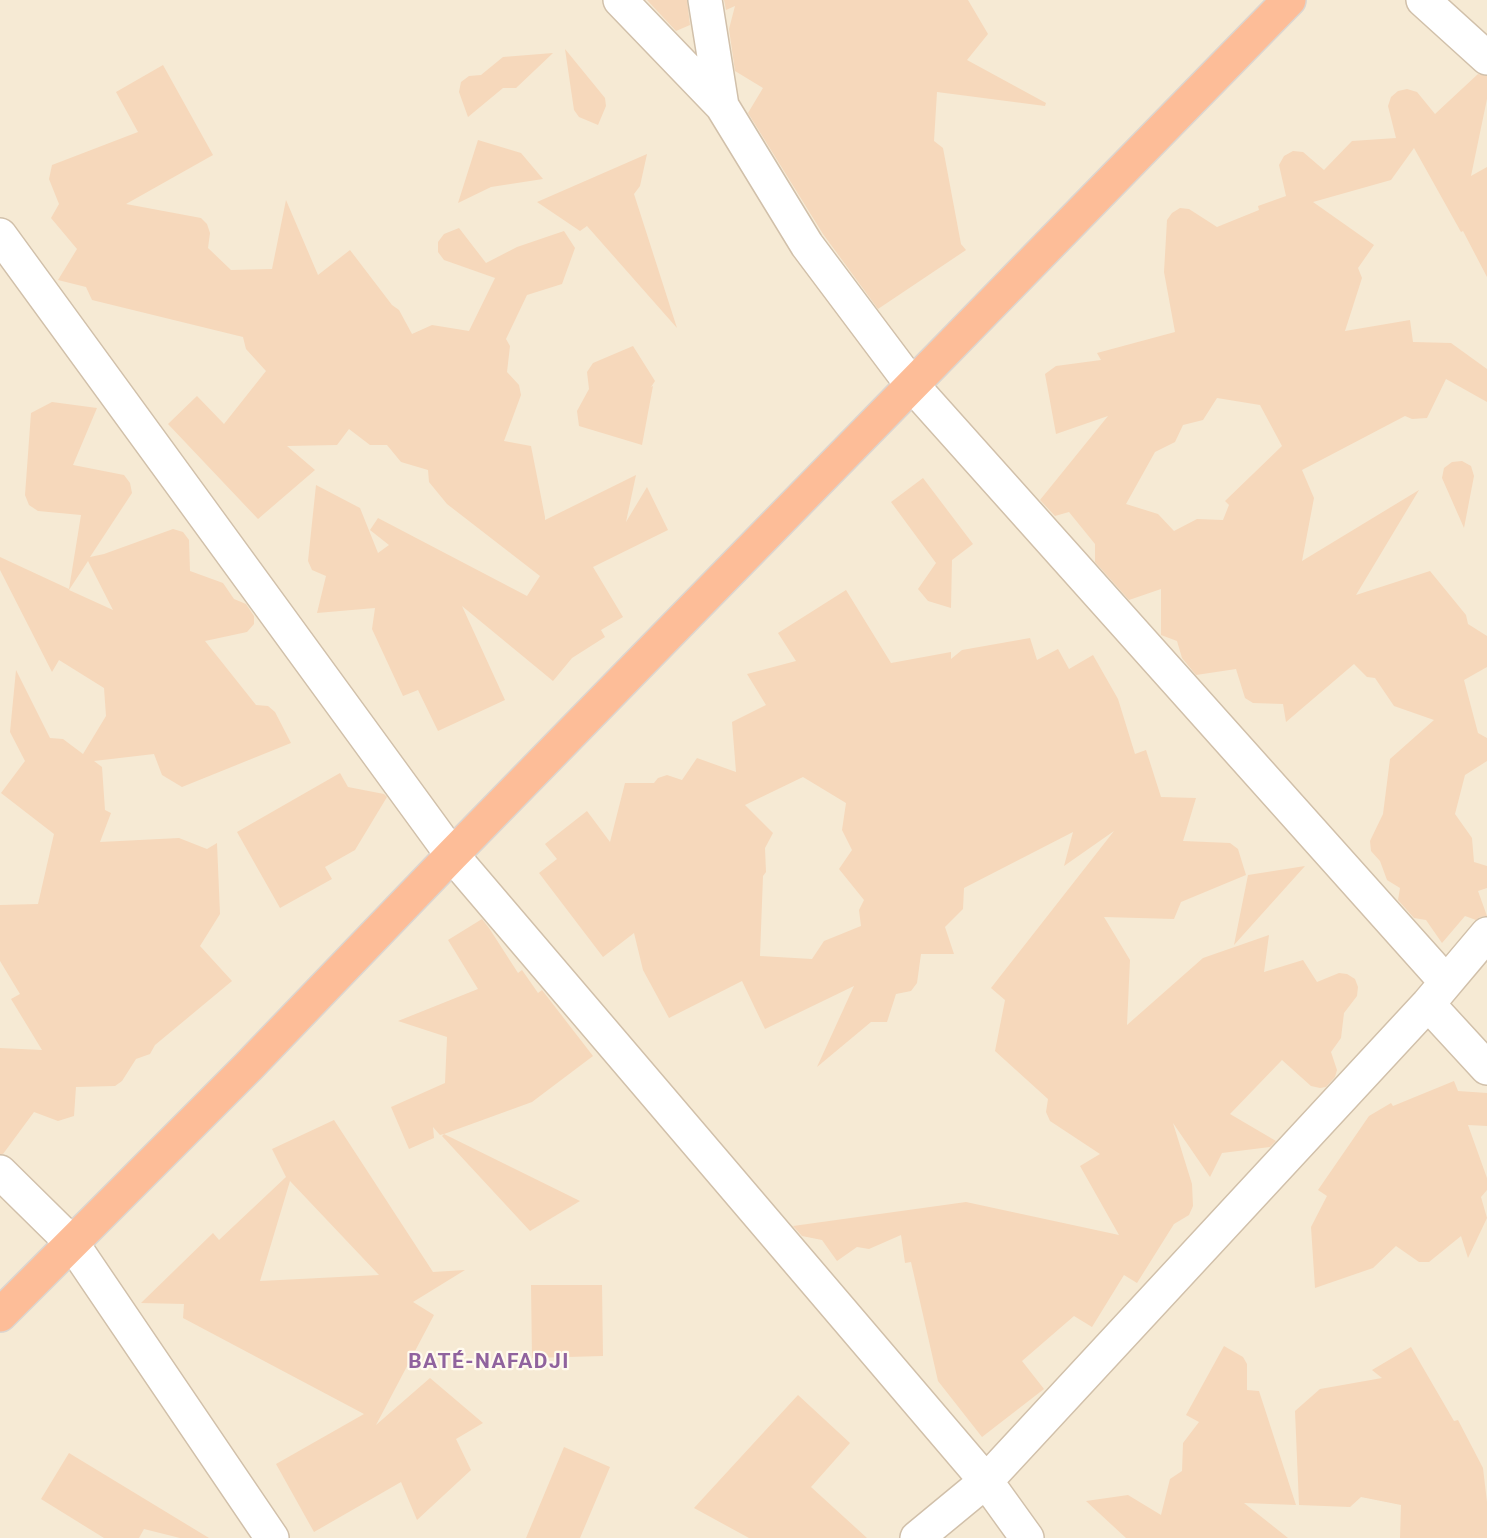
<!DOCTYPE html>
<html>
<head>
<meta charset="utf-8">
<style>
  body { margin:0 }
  canvas { display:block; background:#fef7e6 }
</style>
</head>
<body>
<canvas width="1487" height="1538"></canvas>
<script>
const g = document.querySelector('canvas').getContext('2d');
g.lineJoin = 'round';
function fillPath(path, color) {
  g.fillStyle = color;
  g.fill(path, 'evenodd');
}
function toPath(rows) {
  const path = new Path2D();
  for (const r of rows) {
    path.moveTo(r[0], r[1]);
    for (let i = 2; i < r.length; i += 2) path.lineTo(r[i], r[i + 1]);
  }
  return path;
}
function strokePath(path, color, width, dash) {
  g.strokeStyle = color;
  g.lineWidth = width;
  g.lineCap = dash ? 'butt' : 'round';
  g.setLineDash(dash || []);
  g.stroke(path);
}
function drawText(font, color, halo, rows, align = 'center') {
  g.font = font + ' Roboto,sans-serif';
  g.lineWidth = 4.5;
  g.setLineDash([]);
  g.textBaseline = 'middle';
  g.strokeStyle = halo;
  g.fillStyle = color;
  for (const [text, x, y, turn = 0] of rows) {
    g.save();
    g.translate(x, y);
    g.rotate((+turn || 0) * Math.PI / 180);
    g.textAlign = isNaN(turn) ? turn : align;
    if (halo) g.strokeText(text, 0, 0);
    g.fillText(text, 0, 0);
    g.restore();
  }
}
const residential = toPath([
  [0,0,1487,0,1487,1538,0,1538]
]);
const building = toPath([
  [647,0,687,0,690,25,676,31],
  [724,0,968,0,988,34,967,60,1046,103,1045,106,937,92,934,141,943,148,961,244,966,250,878,309,823,234,748,113,763,88,735,71,729,29,735,6,726,10],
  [565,49,605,98,606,106,598,125,579,117,574,110],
  [553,53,516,88,503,88,468,117,459,92,461,82,469,76,481,75,503,57],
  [163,65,213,155,126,204,201,218,207,224,210,233,208,248,231,270,272,269,286,200,318,275,350,250,392,305,399,310,412,334,432,325,469,331,495,278,444,260,438,252,438,242,444,234,459,228,486,263,517,247,564,231,575,248,562,284,527,295,506,339,510,346,507,372,519,385,521,395,504,441,531,446,545,517,545,520,636,475,626,522,647,487,668,530,593,567,623,617,601,630,605,637,572,658,553,681,462,606,505,700,438,731,418,690,403,696,372,629,375,608,317,613,326,576,312,570,308,561,316,485,360,508,378,553,389,545,370,530,378,518,527,596,540,576,447,504,429,482,428,470,401,462,387,445,370,445,349,429,337,445,287,446,315,470,258,519,168,424,197,396,224,424,266,371,246,349,243,337,92,300,86,287,58,280,77,249,51,218,59,204,49,179,52,165,138,132,116,92],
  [1478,74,1487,76,1487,99,1471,176,1487,167,1487,277,1463,231,1461,232,1414,148,1391,180,1313,202,1374,245,1358,268,1362,278,1345,331,1410,320,1413,342,1451,343,1487,369,1487,402,1446,379,1427,418,1412,419,1405,416,1302,470,1314,498,1302,561,1419,490,1356,595,1430,571,1466,615,1468,624,1487,636,1487,667,1464,680,1478,733,1487,738,1487,761,1465,775,1455,814,1472,838,1474,862,1487,866,1487,888,1478,891,1487,916,1480,917,1476,920,1465,916,1442,943,1426,920,1414,918,1398,900,1400,888,1387,880,1380,861,1371,851,1370,841,1383,814,1390,759,1434,720,1394,706,1375,678,1367,677,1354,664,1286,722,1283,704,1253,703,1245,698,1236,669,1196,675,1182,658,1177,641,1161,635,1161,589,1129,600,1095,562,1095,544,1069,512,1055,516,1040,500,1108,416,1056,434,1045,374,1056,366,1101,360,1097,353,1175,332,1164,272,1167,220,1172,213,1180,208,1189,209,1217,227,1259,210,1258,206,1286,196,1279,165,1284,156,1293,151,1303,152,1324,170,1352,141,1396,138,1388,106,1391,97,1398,91,1407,89,1417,92,1435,114],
  [1217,398,1260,405,1282,446,1225,501,1229,505,1223,520,1197,519,1174,531,1158,514,1126,504,1155,452,1175,442,1183,425,1203,420],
  [478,140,521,153,543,179,491,187,458,203],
  [647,154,640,186,634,194,677,328,587,226,580,231,537,202],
  [633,346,655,381,651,387,653,386,642,445,579,426,577,411,589,389,587,372,593,363],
  [52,402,97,408,73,465,124,475,130,483,132,493,90,557,104,554,173,529,183,532,189,540,190,571,223,583,234,599,246,604,254,616,254,624,247,632,205,641,256,705,268,706,275,712,291,743,182,787,162,775,154,754,94,761,102,767,105,810,111,813,100,842,179,838,207,849,217,843,220,914,200,946,232,981,155,1045,150,1054,136,1059,122,1081,115,1086,76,1087,74,1116,58,1121,34,1112,3,1154,0,1154,0,1048,42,1050,11,999,20,994,0,961,0,905,38,904,54,834,1,793,25,761,10,732,16,670,50,738,63,739,83,754,106,716,104,688,59,660,52,672,0,570,0,557,69,589,81,515,38,511,29,505,25,495,31,413],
  [88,561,113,610,69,590],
  [1462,461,1471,466,1474,476,1464,528,1442,478,1444,468,1452,462],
  [923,478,973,544,952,560,951,608,928,601,918,589,936,563,891,502],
  [846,590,891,663,951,652,951,659,962,650,1030,638,1037,660,1058,649,1069,669,1093,655,1118,699,1135,754,1146,750,1161,797,1196,798,1183,841,1230,843,1238,849,1246,875,1181,902,1174,919,1104,917,1130,960,1127,1025,1203,958,1269,935,1264,972,1303,960,1317,982,1339,973,1347,974,1355,979,1358,987,1357,996,1344,1013,1341,1038,1331,1052,1337,1070,1335,1077,1326,1087,1320,1088,1311,1086,1282,1060,1230,1114,1276,1141,1270,1147,1222,1153,1210,1177,1173,1123,1192,1184,1193,1206,1189,1215,1174,1224,1137,1283,1124,1275,1092,1327,1074,1316,1022,1361,1044,1389,982,1437,938,1381,911,1262,905,1263,901,1235,869,1249,857,1247,837,1261,822,1240,802,1236,793,1226,966,1202,1119,1235,1080,1166,1100,1154,1050,1121,1046,1112,1048,1099,995,1051,1005,1000,991,988,1114,831,1064,866,1073,832,964,888,963,909,945,927,954,954,921,954,917,983,911,991,896,994,887,1022,871,1022,817,1067,854,986,765,1029,742,981,669,1018,643,970,634,933,603,957,539,873,557,859,545,844,587,811,610,842,625,783,654,783,658,778,667,775,682,780,697,758,736,772,732,722,766,705,747,674,796,661,778,633],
  [803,777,846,803,842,830,852,850,839,869,864,900,859,910,861,926,824,941,812,959,760,956,763,876,766,872,765,848,773,833,745,805],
  [340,773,348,787,384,794,387,797,355,850,325,867,332,879,280,908,237,832],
  [1305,866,1234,945,1248,875],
  [482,919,489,928,518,973,522,970,538,993,542,990,593,1056,532,1102,444,1134,580,1201,530,1231,442,1136,444,1134,440,1135,433,1127,434,1138,409,1149,391,1107,445,1083,447,1037,398,1021,478,989,448,940],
  [1454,1081,1458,1091,1487,1093,1487,1126,1468,1125,1487,1178,1487,1190,1481,1197,1487,1218,1468,1258,1461,1236,1429,1262,1419,1262,1396,1246,1373,1268,1315,1288,1311,1227,1327,1196,1318,1190,1369,1116,1391,1103,1393,1106],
  [334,1120,433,1272,465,1270,413,1302,434,1315,376,1425,430,1378,483,1423,456,1439,471,1470,417,1520,401,1482,314,1532,276,1464,364,1414,183,1318,184,1304,141,1303,213,1233,219,1240,286,1177,272,1149],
  [290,1181,379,1275,260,1281],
  [531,1285,602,1285,603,1356,532,1358],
  [1224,1346,1243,1357,1247,1364,1247,1390,1259,1391,1296,1505,1244,1503,1288,1538,1126,1538,1086,1501,1128,1495,1161,1515,1170,1479,1182,1471,1183,1443,1199,1422,1186,1415],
  [1411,1347,1454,1421,1458,1420,1483,1468,1487,1502,1487,1538,1400,1538,1401,1505,1361,1497,1350,1507,1299,1505,1295,1411,1320,1389,1382,1378,1372,1370],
  [798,1395,850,1443,811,1487,867,1538,749,1538,694,1508],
  [564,1447,610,1467,580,1538,526,1538],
  [69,1453,209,1538,180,1538,144,1529,139,1538,104,1538,41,1499]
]);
const minor = toPath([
  [620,0,722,106],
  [705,0,722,106,807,245,912,385,1446,982],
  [1423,0,1487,58],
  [0,235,452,855,986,1481,1027,1538],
  [1428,1004,1487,1068],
  [0,1172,72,1243,272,1538],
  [917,1538,986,1481,1428,1004,1487,934]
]);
const highway = toPath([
  [0,1315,249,1066,452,855,1289,0]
]);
const districtNames = [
  ["BATÉ-NAFADJI",489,1363]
];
fillPath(residential, '#f6ead4');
fillPath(building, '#f6d8bb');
strokePath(minor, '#d1c0aa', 36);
strokePath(highway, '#dcd5cf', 36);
strokePath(minor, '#fff', 33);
strokePath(highway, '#fdbd98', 33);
g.letterSpacing = '1.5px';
drawText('bold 21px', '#90639e', '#fffaee', districtNames);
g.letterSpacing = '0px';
</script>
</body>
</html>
